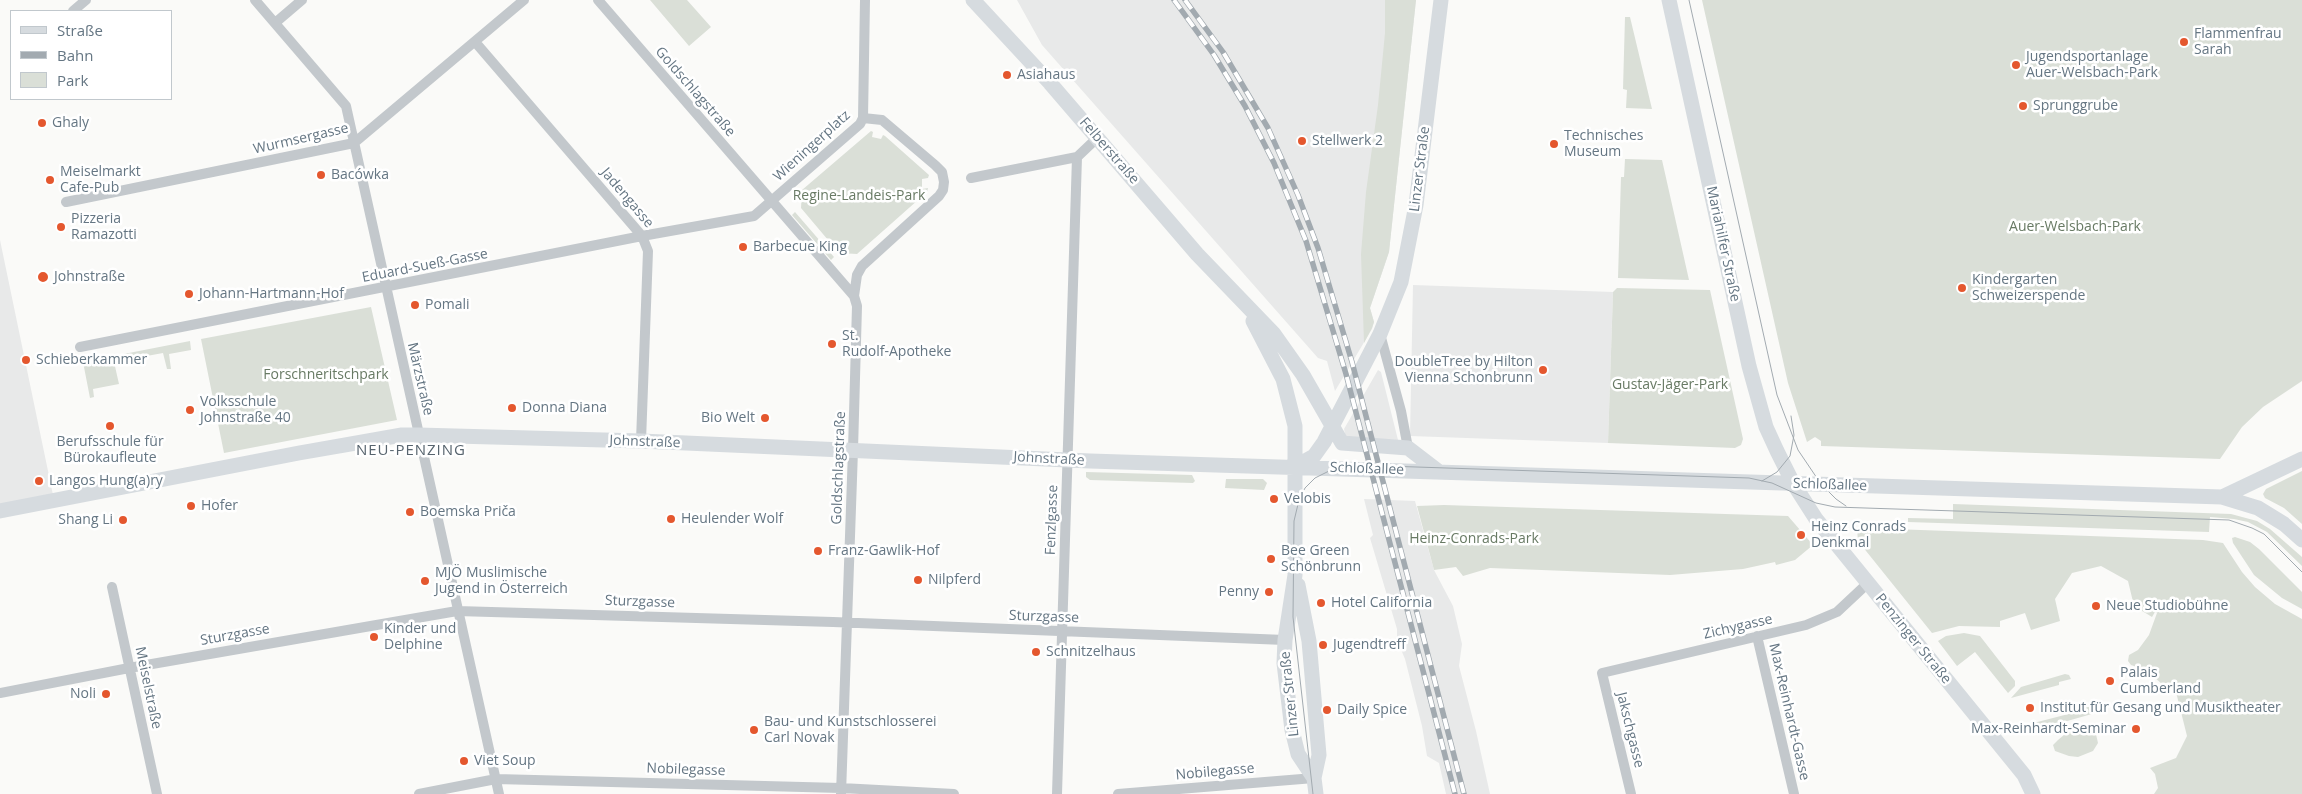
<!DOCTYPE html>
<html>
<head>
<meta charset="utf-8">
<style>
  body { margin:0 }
  #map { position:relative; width:2302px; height:794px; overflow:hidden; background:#fafaf8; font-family:"Open Sans",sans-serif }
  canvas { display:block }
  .legend { position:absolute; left:10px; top:10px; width:162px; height:90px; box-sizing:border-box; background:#fff; border:1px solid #c1c8cd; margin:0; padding:6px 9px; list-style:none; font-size:15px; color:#657683 }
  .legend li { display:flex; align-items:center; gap:10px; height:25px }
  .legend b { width:25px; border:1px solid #c1c8cd }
</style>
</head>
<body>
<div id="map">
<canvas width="2302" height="794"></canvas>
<ul class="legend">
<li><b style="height:6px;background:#d6dbdf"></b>Straße</li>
<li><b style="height:6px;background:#a2aab0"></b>Bahn</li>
<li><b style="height:14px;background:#dadfd7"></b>Park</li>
</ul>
</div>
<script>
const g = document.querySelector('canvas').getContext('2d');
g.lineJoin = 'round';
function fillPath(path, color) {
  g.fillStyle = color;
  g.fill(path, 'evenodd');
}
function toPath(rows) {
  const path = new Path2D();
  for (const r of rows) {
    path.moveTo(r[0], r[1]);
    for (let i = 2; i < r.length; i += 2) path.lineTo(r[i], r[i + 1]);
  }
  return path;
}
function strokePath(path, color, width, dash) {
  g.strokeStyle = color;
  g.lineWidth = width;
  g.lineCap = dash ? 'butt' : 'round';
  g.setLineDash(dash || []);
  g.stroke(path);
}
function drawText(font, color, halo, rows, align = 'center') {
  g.font = font + ' "Open Sans",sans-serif';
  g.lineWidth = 5;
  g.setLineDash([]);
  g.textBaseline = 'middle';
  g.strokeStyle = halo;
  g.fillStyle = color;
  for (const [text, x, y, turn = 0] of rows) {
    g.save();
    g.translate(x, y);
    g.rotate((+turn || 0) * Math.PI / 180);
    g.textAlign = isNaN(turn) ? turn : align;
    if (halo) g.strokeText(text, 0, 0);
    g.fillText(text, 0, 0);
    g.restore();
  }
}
const built = toPath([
  [1017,0,1416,0,1389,252,1370,308,1374,322,1372,329,1335,391,1327,361,1318,358,1042,45],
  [0,240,53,495,0,505],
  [1413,285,1613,292,1608,443,1410,436],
  [1378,370,1381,372,1398,440,1346,438,1344,429],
  [1364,499,1415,501,1434,570,1453,606,1462,644,1459,666,1476,731,1490,794,1446,794,1439,763,1427,756,1422,726,1405,659,1397,640,1397,629,1370,538,1373,535]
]);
const green = toPath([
  [650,0,687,0,711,27,689,46],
  [1385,0,1416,0,1389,252,1370,308,1374,322,1372,328,1364,343,1361,254,1366,192,1378,105,1385,33],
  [1702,0,2302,0,2302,381,2263,407,2242,427,2220,459,1821,446,1821,441,1815,437,1807,442,1788,383],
  [1625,17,1630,17,1652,109,1626,108,1627,90,1623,89],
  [871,131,873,132,872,137,881,139,883,135,885,136,929,175,928,178,922,179,922,189,928,188,927,192,857,254,839,253,801,208,802,190],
  [1625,159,1662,160,1689,280,1618,278,1621,177,1624,177],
  [795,212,834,257,831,260,792,215],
  [1617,288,1710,290,1743,439,1741,445,1735,448,1608,443,1613,292],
  [371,307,397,420,224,453,201,339],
  [190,341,191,350,169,354,171,369,167,369,163,353,114,362,119,384,93,389,94,397,90,398,83,362],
  [2302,471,2302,524,2284,508,2265,498,2263,494,2266,489],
  [1086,472,1192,475,1195,481,1193,483,1090,480,1086,477],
  [1226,479,1263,479,1267,483,1264,490,1225,488],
  [1953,504,2231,514,2257,521,2270,529,2302,557,2302,566,2267,532,2248,522,2234,519,2210,517,2209,532,1908,522,1908,518,1953,519],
  [1444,505,1788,516,1813,545,1795,560,1776,565,1775,562,1743,569,1670,575,1490,568,1463,576,1456,567,1434,570,1417,506],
  [1864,528,2203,540,2223,543,2242,572,2255,587,2275,604,2302,619,2302,794,2154,794,2158,788,2155,774,2150,768,2176,758,2187,736,2175,688,2162,684,2146,670,2131,665,2128,661,2129,655,2138,650,2149,635,2157,613,2155,612,2152,617,2134,606,2128,581,2101,566,2072,573,2055,599,2060,621,2031,630,2025,613,2000,621,2000,627,1959,626,1932,633,1858,541,1857,529],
  [2235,537,2250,542,2259,549,2302,592,2302,609,2282,598,2254,575,2233,543,2232,538],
  [1964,633,1980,636,2015,681,2015,686,2008,693,1975,652,1957,666,1938,641,1946,636],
  [2065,674,2069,675,2071,679,2059,682,2059,685,2011,698,2021,687],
  [2096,702,2104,702,2106,710,2032,731,2022,729,2022,726,2080,711,2080,708],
  [2081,727,2095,730,2098,743,2093,751,2078,757,2069,756,2055,751,2053,745,2058,740,2071,729]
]);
const street = toPath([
  [255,0,346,106,499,794],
  [598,0,854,296],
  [73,11,86,0],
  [275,23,302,0],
  [476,43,642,236,648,251,641,441],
  [971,178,1077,157,1097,138],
  [66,202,354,143,524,0],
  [1380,334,1401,411,1408,448],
  [80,347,642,236,754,216,860,124,863,118,865,0],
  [112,587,157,794],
  [1757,636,1794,794],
  [0,693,129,668,457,611,833,622,1285,640],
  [419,794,496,779,841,788,954,794],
  [841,794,853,450,857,306,854,296,857,275,862,266,939,196,943,190,944,182,942,172,935,165,882,120,863,118],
  [1057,794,1077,157],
  [1118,794,1314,778],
  [1631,794,1602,673,1806,625,1837,612,1868,583]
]);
const secondary = toPath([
  [973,0,1050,83,1197,254,1274,334,1303,375,1342,443,1408,448,1438,471],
  [1669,0,1749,366,1766,427,1777,451,1793,483,1816,519,2024,775,2033,794],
  [1253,321,1283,379,1295,426,1295,575,1285,640,1284,663,1292,730,1298,754,1314,778],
  [1296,466,1314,456,1324,442,1380,334,1401,282,1416,205,1441,0],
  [2222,497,2302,459],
  [0,511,299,453,402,435,418,435,641,441,1090,461,2222,497,2258,508,2284,524,2302,540],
  [1298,585,1309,641,1319,755,1314,778,1316,794]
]);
const tram = toPath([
  [1689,0,1777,395,1798,450,1821,484,1836,499,1846,506],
  [1762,481,1777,472,1790,456,1794,435,1791,416],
  [1313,794,1293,617,1294,521,1299,500,1305,488,1315,478,1339,466,1356,465,1749,478,1772,483,1816,503,1835,507,2229,520,2252,528,2264,534,2302,572]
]);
const rail = toPath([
  [1174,0,1214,55,1245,106,1274,163,1306,241,1346,374,1455,794],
  [1185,0,1223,52,1268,128,1298,195,1318,248,1352,362,1464,794]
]);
const markers = [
  [2184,42,5,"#e4572e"],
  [2016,65,5,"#e4572e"],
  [1007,75,5,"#e4572e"],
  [2023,106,5,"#e4572e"],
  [42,123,5,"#e4572e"],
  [1302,141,5,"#e4572e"],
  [1554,144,5,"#e4572e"],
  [321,175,5,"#e4572e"],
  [50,180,5,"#e4572e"],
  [61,227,5,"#e4572e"],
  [743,247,5,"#e4572e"],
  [43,277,6,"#e4572e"],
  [1962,288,5,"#e4572e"],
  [189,294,5,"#e4572e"],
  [415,305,5,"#e4572e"],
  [832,344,5,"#e4572e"],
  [26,360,5,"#e4572e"],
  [1543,370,5,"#e4572e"],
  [512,408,5,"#e4572e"],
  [190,410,5,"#e4572e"],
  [765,418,5,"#e4572e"],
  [110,426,5,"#e4572e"],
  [39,481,5,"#e4572e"],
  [1274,499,5,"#e4572e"],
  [191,506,5,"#e4572e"],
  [410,512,5,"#e4572e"],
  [671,519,5,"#e4572e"],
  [123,520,5,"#e4572e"],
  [1801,535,5,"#e4572e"],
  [818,551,5,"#e4572e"],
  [1271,559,5,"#e4572e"],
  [918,580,5,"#e4572e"],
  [425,581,5,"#e4572e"],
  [1269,592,5,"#e4572e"],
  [1321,603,5,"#e4572e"],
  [2096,606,5,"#e4572e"],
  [374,637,5,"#e4572e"],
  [1323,645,5,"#e4572e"],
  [1036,652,5,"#e4572e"],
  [2110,681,5,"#e4572e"],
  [106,694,5,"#e4572e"],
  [2030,708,5,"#e4572e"],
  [1327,710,5,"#e4572e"],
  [2136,729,5,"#e4572e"],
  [754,730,5,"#e4572e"],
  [464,761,5,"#e4572e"]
];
const poiNames = [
  ["Flammenfrau",2194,34],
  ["Sarah",2194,50],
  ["Jugendsportanlage",2026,57],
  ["Auer-Welsbach-Park",2026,73],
  ["Asiahaus",1017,75],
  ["Sprunggrube",2033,106],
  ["Ghaly",52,123],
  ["Technisches",1564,136],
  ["Museum",1564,152],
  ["Stellwerk 2",1312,141],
  ["Meiselmarkt",60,172],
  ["Cafe-Pub",60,188],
  ["Bacówka",331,175],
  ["Pizzeria",71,219],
  ["Ramazotti",71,235],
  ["Barbecue King",753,247],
  ["Johnstraße",54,277],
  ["Kindergarten",1972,280],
  ["Schweizerspende",1972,296],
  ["Johann-Hartmann-Hof",199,294],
  ["Pomali",425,305],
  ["St.",842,336],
  ["Rudolf-Apotheke",842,352],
  ["Schieberkammer",36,360],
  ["DoubleTree by Hilton",1533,362,"right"],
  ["Vienna Schonbrunn",1533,378,"right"],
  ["Volksschule",200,402],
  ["Johnstraße 40",200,418],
  ["Donna Diana",522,408],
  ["Bio Welt",755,418,"right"],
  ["Berufsschule für",110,442,"center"],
  ["Bürokaufleute",110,458,"center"],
  ["Langos Hung(a)ry",49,481],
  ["Velobis",1284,499],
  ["Hofer",201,506],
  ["Boemska Priča",420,512],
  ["Heulender Wolf",681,519],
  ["Shang Li",113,520,"right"],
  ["Heinz Conrads",1811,527],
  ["Denkmal",1811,543],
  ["Franz-Gawlik-Hof",828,551],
  ["Bee Green",1281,551],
  ["Schönbrunn",1281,567],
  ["MJÖ Muslimische",435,573],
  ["Jugend in Österreich",435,589],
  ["Nilpferd",928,580],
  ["Penny",1259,592,"right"],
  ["Hotel California",1331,603],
  ["Neue Studiobühne",2106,606],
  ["Kinder und",384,629],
  ["Delphine",384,645],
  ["Jugendtreff",1333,645],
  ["Schnitzelhaus",1046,652],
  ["Palais",2120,673],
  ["Cumberland",2120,689],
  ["Noli",96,694,"right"],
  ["Institut für Gesang und Musiktheater",2040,708],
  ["Daily Spice",1337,710],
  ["Bau- und Kunstschlosserei",764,722],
  ["Carl Novak",764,738],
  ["Max-Reinhardt-Seminar",2126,729,"right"],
  ["Viet Soup",474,761]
];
const streetNames = [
  ["Goldschlagstraße",695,92,49],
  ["Wurmsergasse",301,139,-13],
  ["Wieningerplatz",812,146,-42],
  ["Felberstraße",1109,151,49],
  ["Linzer Straße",1420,169,-83],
  ["Jadengasse",627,198,50],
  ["Mariahilfer Straße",1723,244,78],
  ["Eduard-Sueß-Gasse",425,266,-11],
  ["Märzstraße",420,379,77],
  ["Johnstraße",645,442,2],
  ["Johnstraße",1049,459,3],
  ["Goldschlagstraße",839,468,-88],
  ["Schloßallee",1367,469,2],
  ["Schloßallee",1830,485,2],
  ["Fenzlgasse",1052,520,-88],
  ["Sturzgasse",640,602,2],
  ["Sturzgasse",1044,617,2],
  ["Zichygasse",1738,627,-13],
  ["Sturzgasse",235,635,-10],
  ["Penzinger Straße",1913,639,51],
  ["Meiselstraße",148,688,78],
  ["Linzer Straße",1290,694,-96],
  ["Max-Reinhardt-Gasse",1789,712,77],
  ["Jakschgasse",1630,730,76],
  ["Nobilegasse",686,770,2],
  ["Nobilegasse",1215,772,-5]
];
const parkNames = [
  ["Regine-Landeis-Park",859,196],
  ["Auer-Welsbach-Park",2075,227],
  ["Forschneritschpark",326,375],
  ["Gustav-Jäger-Park",1670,385],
  ["Heinz-Conrads-Park",1474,539]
];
const neighbourhoodNames = [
  ["NEU-PENZING",411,451]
];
fillPath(built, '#e8e9e9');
fillPath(green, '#dadfd7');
strokePath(street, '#c3c8cc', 10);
strokePath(secondary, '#d6dbdf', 15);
strokePath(tram, '#a2aab0', 1);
strokePath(rail, '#a2aab0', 5.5);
strokePath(rail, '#fff', 4, [11]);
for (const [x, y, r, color] of markers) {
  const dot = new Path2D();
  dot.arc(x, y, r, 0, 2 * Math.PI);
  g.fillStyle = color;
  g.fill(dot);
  strokePath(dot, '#fff', 2);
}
drawText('14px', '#657683', '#fff', poiNames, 'left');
drawText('14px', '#657683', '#fff', streetNames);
drawText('14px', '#687a64', '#fff', parkNames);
g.letterSpacing = '1px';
drawText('15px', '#57646e', '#fff', neighbourhoodNames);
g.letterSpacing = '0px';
</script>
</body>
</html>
